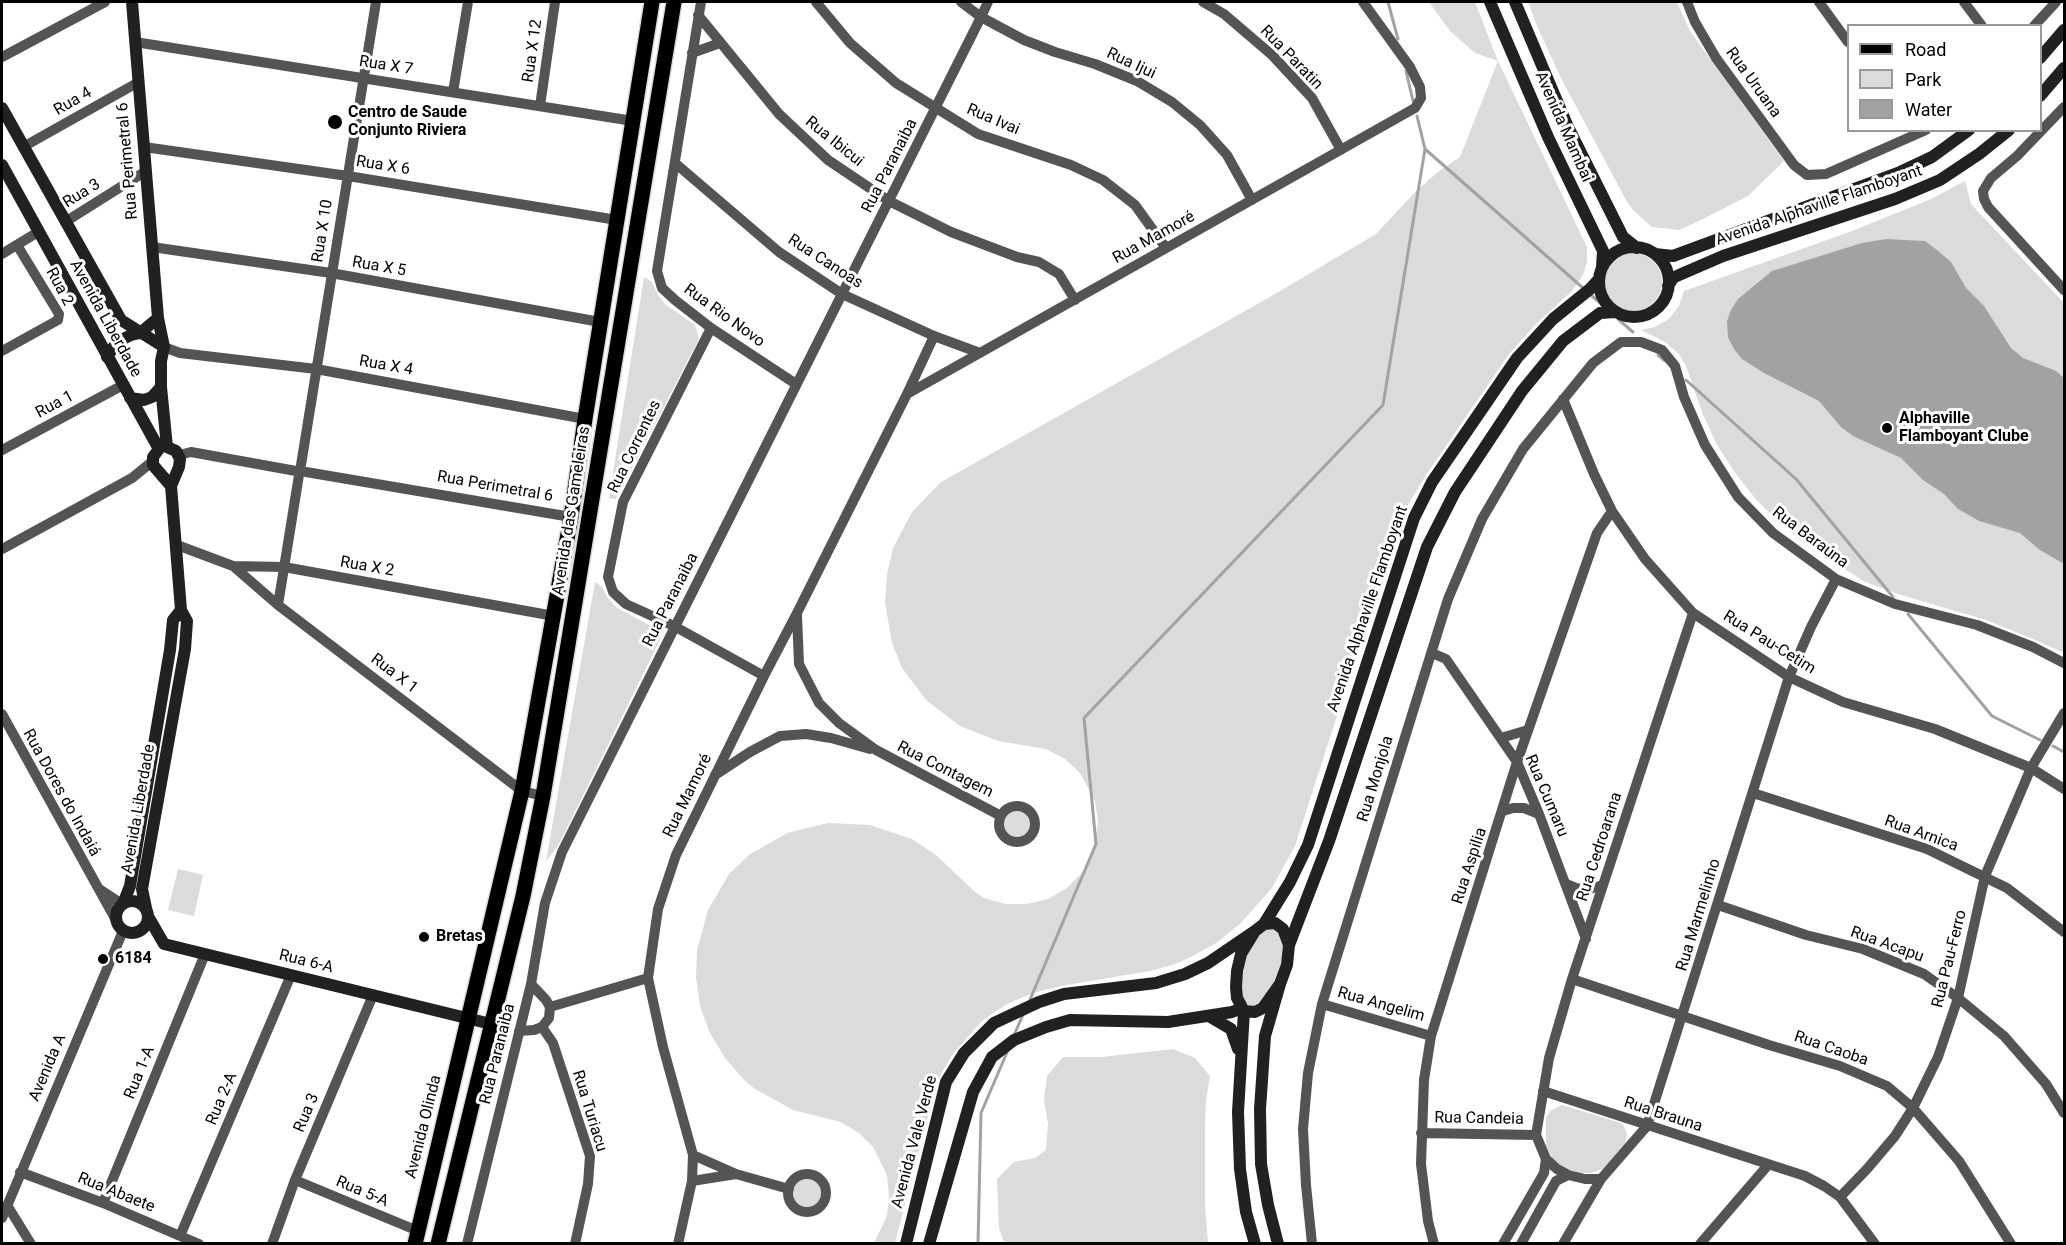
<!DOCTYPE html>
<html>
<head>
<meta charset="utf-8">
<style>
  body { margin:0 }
  #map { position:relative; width:2066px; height:1245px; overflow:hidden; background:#fff; font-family:Roboto,sans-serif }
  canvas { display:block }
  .frame { position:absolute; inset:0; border:3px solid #000; pointer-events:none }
  .legend { position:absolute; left:1847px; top:24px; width:195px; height:108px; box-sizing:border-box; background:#fff; border:2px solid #999; margin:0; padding:8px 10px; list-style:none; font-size:18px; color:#000 }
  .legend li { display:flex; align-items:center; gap:12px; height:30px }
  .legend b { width:30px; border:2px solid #999 }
</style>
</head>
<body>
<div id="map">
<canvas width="2066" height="1245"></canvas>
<div class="frame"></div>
<ul class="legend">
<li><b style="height:8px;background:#000"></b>Road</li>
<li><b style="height:16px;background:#dbdbdb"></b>Park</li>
<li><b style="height:16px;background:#a2a2a2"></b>Water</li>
</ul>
</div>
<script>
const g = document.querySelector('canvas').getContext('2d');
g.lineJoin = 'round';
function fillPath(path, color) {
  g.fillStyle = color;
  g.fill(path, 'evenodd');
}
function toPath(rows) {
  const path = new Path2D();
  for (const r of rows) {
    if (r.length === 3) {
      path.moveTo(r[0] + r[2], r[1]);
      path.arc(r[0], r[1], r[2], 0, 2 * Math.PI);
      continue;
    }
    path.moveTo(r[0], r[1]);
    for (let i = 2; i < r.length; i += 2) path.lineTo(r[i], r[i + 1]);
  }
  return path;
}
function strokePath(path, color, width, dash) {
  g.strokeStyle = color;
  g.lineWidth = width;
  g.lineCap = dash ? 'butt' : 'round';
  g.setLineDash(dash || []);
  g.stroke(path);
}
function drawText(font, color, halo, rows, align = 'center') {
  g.font = font + ' Roboto,sans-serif';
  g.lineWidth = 6;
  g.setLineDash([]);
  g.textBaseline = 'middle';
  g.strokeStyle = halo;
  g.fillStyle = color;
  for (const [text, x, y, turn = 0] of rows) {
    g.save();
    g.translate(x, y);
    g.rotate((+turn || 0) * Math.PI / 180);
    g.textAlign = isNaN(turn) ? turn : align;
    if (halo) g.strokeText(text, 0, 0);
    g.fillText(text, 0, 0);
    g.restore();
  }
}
const green = toPath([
  [1429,2,1475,2,1498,61,1587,247,1587,262,1583,275,1572,291,1537,323,1509,354,1426,475,1409,503,1397,530,1295,846,1272,888,1240,924,1216,943,1189,958,1175,964,1150,971,1061,986,1033,993,1007,1004,982,1021,952,1055,937,1081,895,1243,874,1243,887,1216,889,1195,887,1175,873,1147,859,1133,841,1122,793,1110,755,1089,744,1080,725,1058,710,1033,700,1006,696,978,697,950,708,910,729,874,749,855,787,833,828,823,870,825,912,839,936,855,975,892,984,898,1005,904,1027,904,1048,899,1067,888,1082,873,1093,854,1098,822,1095,801,1080,773,1065,759,1046,749,998,741,960,726,927,701,902,668,892,643,885,602,887,575,893,548,912,512,941,482,1270,297,1376,234,1416,191,1439,171,1460,157,1498,61,1475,53,1450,31],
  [1528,2,1677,2,1690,31,1784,161,1748,196,1703,219,1679,230,1652,227,1634,211,1627,202,1561,78,1537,26],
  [1965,181,1971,204,2064,303,2064,653,2031,638,1986,620,1898,594,1865,582,1807,545,1780,524,1754,497,1733,470,1716,443,1702,412,1686,366,1679,354,1665,342,1641,330,1655,327,1669,319,1679,306,1684,291,1852,231,1931,199],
  [1633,282,29],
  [644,277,652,282,658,295,666,305,695,325,699,339,616,499,609,498],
  [595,582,602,587,608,598,617,608,657,629,660,635,660,640,558,846,546,861],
  [1017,824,15],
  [178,869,203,875,194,916,168,910],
  [1274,928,1279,932,1284,946,1283,964,1276,982,1260,1004,1254,1007,1249,1006,1244,1002,1240,990,1246,956,1259,934,1266,929],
  [1173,1049,1195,1058,1210,1076,1206,1101,1205,1125,1205,1204,1208,1243,1004,1243,999,1228,997,1179,1014,1162,1035,1158,1046,1150,1048,1124,1044,1100,1047,1076,1063,1057,1101,1057],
  [1562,1105,1621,1123,1624,1126,1627,1134,1625,1144,1605,1168,1591,1173,1576,1173,1563,1168,1552,1158,1546,1146,1546,1118,1550,1111],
  [807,1193,14]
]);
const water = toPath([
  [1886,239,1925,241,1937,250,1951,262,1966,288,1984,306,2011,348,2023,358,2056,371,2064,378,2064,564,2040,550,2020,533,1979,521,1958,509,1944,494,1923,480,1901,458,1853,436,1841,427,1819,401,1764,373,1742,359,1734,349,1728,337,1727,321,1731,310,1738,299,1772,271,1862,243]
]);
const stream = toPath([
  [1388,2,1398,39],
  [1406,71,1413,101],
  [1425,149,1583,288],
  [1591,295,1599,302],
  [1619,320,1633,332],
  [1658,355,1665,361],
  [1686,380,1796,479,1893,597],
  [1908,614,1992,716,2040,740],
  [2053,746,2064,752],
  [1029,1002,1096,844,1084,718,1383,405,1425,149,1417,116],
  [1014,1035,1023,1015],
  [978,1244,981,1113,1008,1050]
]);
const street = toPath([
  [701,2,657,271,662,288,675,300,711,328,796,384],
  [816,2,850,43,896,83,978,134,1071,165,1103,180,1135,205,1166,248],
  [961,2,981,17,1024,40,1055,52,1095,64,1137,81,1172,102,1200,125,1227,155,1252,200],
  [1203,2,1224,14,1272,55,1312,98,1341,150],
  [1687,2,1695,22,1716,58,1794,165,1807,175,1826,174,1926,130],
  [1819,2,1848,42],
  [1964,2,1982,26],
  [698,15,779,114,828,160,889,201,951,232,1017,257,1039,262,1059,274,1075,300],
  [2034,26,2056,2],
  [135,42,633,121],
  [692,53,720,43],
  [2,57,105,2],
  [453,92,468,2],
  [540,106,555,2],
  [2064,107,2017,156,1991,178,1983,191,1984,199,1988,207,2064,290],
  [23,147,137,83],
  [144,147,348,176,617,220],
  [675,163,779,252,842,294,934,336,980,353],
  [65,222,146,171],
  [152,247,331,273,600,322],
  [2,254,38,232],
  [711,328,623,502,608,577,613,592,626,604,674,626,764,676],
  [164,347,180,353,316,369,585,419],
  [2,351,58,320,59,314,17,245],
  [907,394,1415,108,1421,98,1420,87,1410,67,1363,2],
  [1563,399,1594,474,1612,511,1645,559,1693,613,1789,677,1843,702,1935,729,2031,768,2064,789],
  [2,450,123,385],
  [179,455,191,452,296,471],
  [301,465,376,2],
  [306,472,571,517],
  [177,545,233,566,284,567,554,616],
  [2,549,132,478,153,461],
  [233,566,278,605,522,791,543,796],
  [278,605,299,475],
  [797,615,799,664,819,703,839,723,876,750,1001,816],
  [1432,653,1446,659,1517,762,1539,814,1586,939],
  [2,714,117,922],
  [1501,738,1528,730],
  [715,775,750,752,780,736,806,734,831,738,870,749],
  [1753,793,1927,849,2007,888,2064,932],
  [1017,824,18],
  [1503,811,1513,808,1524,808,1539,814],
  [1566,884,1576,888,1586,890,1603,885],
  [99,889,122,904],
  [1718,905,1806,935,1863,949,1924,974,1958,998,2004,1036,2046,1084,2064,1113],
  [1572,979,1769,1045,1840,1066,1887,1086,1913,1108,1959,1161,2011,1244],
  [1322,1004,1431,1036],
  [550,1007,648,978],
  [542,1027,553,1043,590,1156,588,1184,575,1244],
  [519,1031,534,1030,542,1027,549,1018,550,1007,546,1000,531,984],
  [1543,1091,1805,1176,1824,1186,1840,1197,1875,1244],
  [1421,1133,1536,1135],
  [693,1155,736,1174,789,1189],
  [20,1172,103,1203,199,1244],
  [807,1193,19],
  [1601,1179,1585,1179,1568,1175,1557,1169,1546,1159,1536,1135,1549,1058,1572,979,1693,613],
  [295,1180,418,1231],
  [692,1181,736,1174],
  [1840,1197,1867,1169,1895,1136,1913,1108,1938,1057,1958,998,1985,876,2031,768,2064,713],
  [103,1203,205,954],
  [7,1205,31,1244],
  [2,1218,123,931],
  [180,1236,291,975],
  [272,1244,295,1180,373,995],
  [467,1244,531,984,545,903,562,852,981,17,988,2],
  [678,1244,692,1181,693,1155,663,1047,648,978,658,909,676,855,764,676,797,613,907,394,934,336],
  [1312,1244,1306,1185,1303,1129,1308,1073,1322,1004,1448,599,1482,519,1523,449,1593,363,1621,342,1641,342,1662,350,1675,366,1684,397,1705,445,1738,497,1773,533,1836,579,1895,604,1977,625,2033,647,2064,663],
  [1434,1244,1428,1221,1421,1164,1424,1080,1431,1036,1517,762,1597,533,1612,511],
  [1503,1244,1544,1173,1546,1159],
  [1521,1244,1556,1181,1568,1175],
  [1563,1244,1601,1179,1647,1126,1789,677,1811,627,1836,579],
  [1700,1244,1768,1165]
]);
const secondary = toPath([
  [132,2,158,318,164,347,161,361,161,387,167,447,176,451,180,459,179,467,171,486,181,610,187,621,185,649,142,889,146,908],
  [1490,2,1548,137,1603,251,1602,267],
  [1515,2,1568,127,1623,237,1637,248],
  [2040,58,2064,30],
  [2040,96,2064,68],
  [2,108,121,320,164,347],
  [2,165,159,449,153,457,153,465,171,486],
  [1634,282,35],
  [1655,254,1673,256,1898,173,1932,157,1969,130],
  [1668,286,1673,278,1679,275,1723,256,1895,199,1940,180,1979,154,2009,130],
  [107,357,117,342,131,335,140,333,158,318],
  [130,398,144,400,152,397,161,387],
  [132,917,16],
  [123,904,130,886,170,650,173,620,181,610],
  [149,918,164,944,491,1024],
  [1275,923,1283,929,1289,945,1287,965,1280,984,1263,1008,1255,1012,1244,1011,1237,998,1236,987,1237,971,1241,954,1255,931,1264,924,1275,923],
  [1264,924,1290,882,1308,845,1414,518,1432,482,1517,358,1553,319,1590,289,1599,279],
  [1289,945,1329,841,1427,547,1455,492,1522,391,1563,341,1600,313,1616,312],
  [1244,1011,1238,1112,1240,1169,1246,1212,1255,1244],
  [1209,1016,1231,1029,1238,1049],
  [906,1244,946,1082,964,1053,994,1023,1039,1002,1064,994,1156,983,1185,974,1208,963,1255,931],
  [929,1244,973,1092,992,1057,1014,1040,1046,1027,1070,1020,1168,1022,1232,1012,1242,1008],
  [1278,1244,1268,1205,1261,1164,1260,1109,1265,1036,1280,984]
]);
const primary = toPath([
  [415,1244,522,791,571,517,585,419,652,2],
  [438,1244,523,896,543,796,674,2]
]);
const markers = [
  [335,122,8,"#000"],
  [1887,428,6,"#000"],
  [424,937,6,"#000"],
  [103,959,6,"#000"]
];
const streetNames = [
  ["Rua X 12",533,51,-82],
  ["Rua Paratin",1291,58,46],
  ["Rua Ijui",1131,64,25],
  ["Rua X 7",386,66,9],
  ["Rua Uruana",1753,83,54],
  ["Rua 4",73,102,-30],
  ["Rua Ivai",993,120,23],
  ["Avenida Mambai",1563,127,66],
  ["Rua Ibicui",834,142,39],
  ["Rua Perimetral 6",128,161,-95],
  ["Rua X 6",383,166,9],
  ["Rua Paranaiba",890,166,-63],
  ["Rua 3",82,194,-32],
  ["Avenida Alphaville Flamboyant",1819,206,-19],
  ["Rua X 10",323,231,-81],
  ["Rua Mamoré",1154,238,-29],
  ["Rua Canoas",825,262,33],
  ["Rua X 5",379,267,10],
  ["Rua 2",59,287,62],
  ["Rua Rio Novo",724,316,36],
  ["Avenida Liberdade",105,319,61],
  ["Rua X 4",386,366,10],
  ["Rua 1",55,405,-28],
  ["Rua Correntes",635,447,-64],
  ["Rua Perimetral 6",495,487,10],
  ["Avenida das Gameleiras",572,511,-81],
  ["Rua Baraúna",1810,538,37],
  ["Rua X 2",367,567,10],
  ["Rua Paranaiba",671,600,-63],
  ["Avenida Alphaville Flamboyant",1368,609,-71],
  ["Rua Pau-Cetim",1769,643,32],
  ["Rua X 1",394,674,37],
  ["Rua Contagem",945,770,27],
  ["Rua Monjola",1376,779,-73],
  ["Rua Dores do Indaiá",61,793,61],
  ["Rua Mamoré",688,796,-64],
  ["Rua Cumaru",1546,796,67],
  ["Avenida Liberdade",139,809,-80],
  ["Rua Arnica",1921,834,20],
  ["Rua Cedroarana",1600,847,-72],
  ["Rua Aspilia",1470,866,-72],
  ["Rua Marmelinho",1699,915,-73],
  ["Rua Acapu",1887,945,20],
  ["Rua Pau-Ferro",1950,959,-76],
  ["Rua 6-A",306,962,14],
  ["Rua Angelim",1381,1005,16],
  ["Rua Caoba",1831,1049,19],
  ["Rua Paranaiba",498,1054,-76],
  ["Avenida A",48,1068,-67],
  ["Rua 1-A",140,1073,-68],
  ["Rua 2-A",222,1099,-67],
  ["Rua Turiacu",589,1111,73],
  ["Rua 3",307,1113,-67],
  ["Rua Brauna",1663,1115,18],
  ["Rua Candeia",1479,1119,1],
  ["Avenida Olinda",424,1127,-76],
  ["Avenida Vale Verde",915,1142,-75],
  ["Rua 5-A",362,1192,23],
  ["Rua Abaete",116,1193,22]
];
const poiNames = [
  ["Centro de Saude",348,113],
  ["Conjunto Riviera",348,131],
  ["Alphaville",1899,419],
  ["Flamboyant Clube",1899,437],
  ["Bretas",436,937],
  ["6184",115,959]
];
fillPath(green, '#dbdbdb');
fillPath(water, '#a2a2a2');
strokePath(stream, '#a2a2a2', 3);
strokePath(primary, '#dbdbdb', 18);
strokePath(street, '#545454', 10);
strokePath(secondary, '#212121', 12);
strokePath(primary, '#000', 15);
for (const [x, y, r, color] of markers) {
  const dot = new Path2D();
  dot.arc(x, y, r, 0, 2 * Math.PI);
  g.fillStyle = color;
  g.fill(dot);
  strokePath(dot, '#fff', 2);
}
drawText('16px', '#000', '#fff', streetNames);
drawText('bold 16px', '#000', '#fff', poiNames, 'left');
</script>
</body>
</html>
